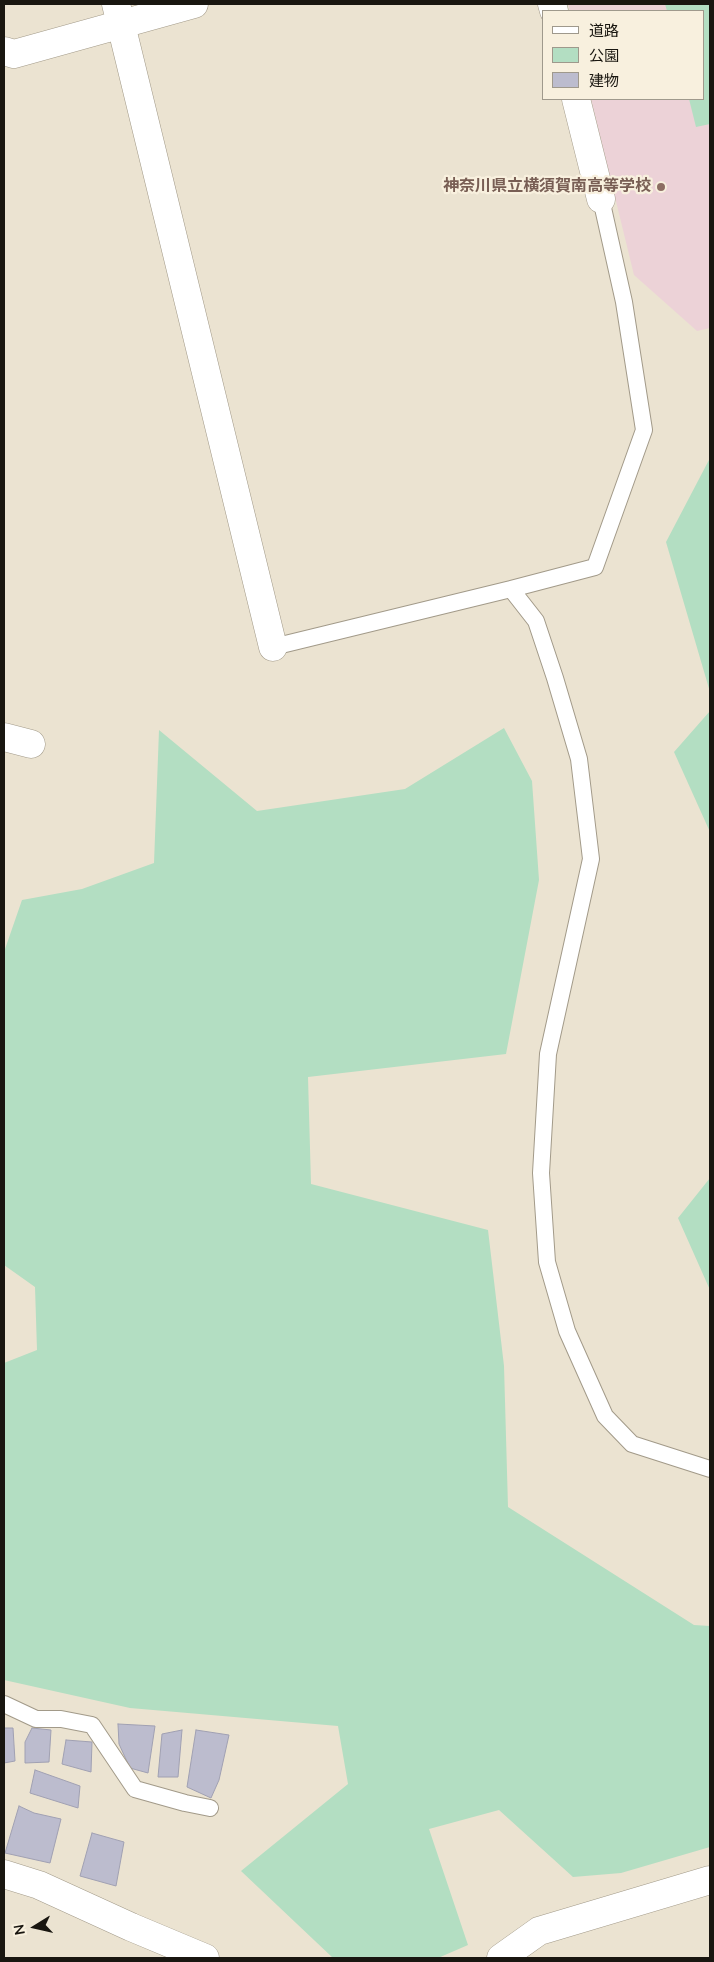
<!DOCTYPE html>
<html>
<head>
<meta charset="utf-8">
<style>
  body { margin:0 }
  #map { position:relative; width:714px; height:1962px; overflow:hidden; background:#ebe3d1; font-family:"Nunito Sans","Noto Sans JP",sans-serif }
  canvas { display:block }
  .frame { position:absolute; inset:0; border:5px solid #191610; pointer-events:none }
  .legend { position:absolute; left:542px; top:10px; width:162px; height:90px; box-sizing:border-box; background:#f8f0de; border:1px solid #9f998c; margin:0; padding:6px 9px; list-style:none; font-size:15px; color:#191610 }
  .legend li { display:flex; align-items:center; gap:10px; height:25px }
  .legend b { width:25px; border:1px solid #9f998c }
  .north { position:absolute; left:10px; top:1902px; width:50px; height:50px; -webkit-text-stroke:4px #f8f0de; paint-order:stroke; rotate:260deg; font-size:14px; font-weight:700; line-height:20px; text-align:center; color:#191610 }
  .north::after { content:''; display:block; margin:auto; width:18px; height:22px; background:#191610; clip-path:polygon(50% 0,100% 100%,50% 72%,0 100%) }
</style>
</head>
<body>
<div id="map">
<canvas width="714" height="1962"></canvas>
<div class="frame"></div>
<ul class="legend">
<li><b style="height:6px;background:#fff"></b>道路</li>
<li><b style="height:14px;background:#b3dec2"></b>公園</li>
<li><b style="height:14px;background:#bcbcce"></b>建物</li>
</ul>
<div class="north">N</div>
</div>
<script>
const g = document.querySelector('canvas').getContext('2d');
g.lineJoin = 'round';
function fillPath(path, color) {
  g.fillStyle = color;
  g.fill(path, 'evenodd');
}
function toPath(rows) {
  const path = new Path2D();
  for (const r of rows) {
    path.moveTo(r[0], r[1]);
    for (let i = 2; i < r.length; i += 2) path.lineTo(r[i], r[i + 1]);
  }
  return path;
}
function strokePath(path, color, width, dash) {
  g.strokeStyle = color;
  g.lineWidth = width;
  g.lineCap = dash ? 'butt' : 'round';
  g.setLineDash(dash || []);
  g.stroke(path);
}
function drawText(font, color, halo, rows, align = 'center') {
  g.font = font + ' "Nunito Sans","Noto Sans JP",sans-serif';
  g.lineWidth = 4.5;
  g.setLineDash([]);
  g.textBaseline = 'middle';
  g.strokeStyle = halo;
  g.fillStyle = color;
  for (const [text, x, y, turn = 0] of rows) {
    g.save();
    g.translate(x, y);
    g.rotate((+turn || 0) * Math.PI / 180);
    g.textAlign = isNaN(turn) ? turn : align;
    if (halo) g.strokeText(text, 0, 0);
    g.fillText(text, 0, 0);
    g.restore();
  }
}
const education = toPath([
  [568,4,710,4,710,328,697,331,634,275,591,99,703,99,703,11,570,11]
]);
const green = toPath([
  [665,4,710,4,710,124,696,127,689,99,703,99,703,11,667,11],
  [710,458,710,692,666,542],
  [710,711,710,832,674,752],
  [504,728,532,781,539,880,506,1054,308,1077,311,1184,488,1230,504,1366,508,1507,694,1625,710,1626,710,1847,621,1873,573,1877,499,1810,429,1829,468,1945,438,1958,333,1958,241,1871,348,1784,338,1726,130,1708,4,1680,4,1363,37,1350,35,1287,4,1265,4,952,22,900,82,889,154,863,159,730,257,811,405,789],
  [710,1178,710,1290,678,1218]
]);
const building = toPath([
  [118,1724,155,1726,148,1773,130,1768,119,1744,118,1724],
  [4,1728,13,1728,15,1761,4,1763,4,1728],
  [32,1728,51,1730,49,1762,25,1763,25,1742,32,1728],
  [182,1730,178,1777,158,1777,162,1734,182,1730],
  [196,1730,229,1735,219,1780,211,1798,187,1787,196,1730],
  [66,1740,92,1742,91,1772,62,1764,66,1740],
  [35,1770,80,1786,78,1808,30,1793,35,1770],
  [19,1806,34,1813,61,1819,50,1863,5,1853,19,1806],
  [92,1833,124,1842,116,1886,80,1876,92,1833]
]);
const lane = toPath([
  [511,589,595,567,644,430,624,302,601,199],
  [273,647,511,589,536,621,555,678,579,759,591,859,548,1054,541,1173,547,1262,567,1331,605,1416,632,1444,710,1469],
  [4,1704,36,1719,61,1719,92,1725,135,1789,185,1803,210,1808]
]);
const street = toPath([
  [116,4,273,647],
  [552,4,554,11],
  [4,51,14,54,194,4],
  [576,99,601,199],
  [4,737,31,744],
  [4,1874,39,1885,131,1927,205,1958],
  [501,1958,539,1931,710,1880]
]);
const markers = [
  [661,187,5,"#8d6e63"]
];
const educationNames = [
  ["神奈川県立横須賀南高等学校",651,187]
];
fillPath(education, '#ecd2d7');
fillPath(green, '#b3dec2');
fillPath(building, '#bcbcce');
strokePath(building, '#a0a0b2', 1);
strokePath(lane, '#a29a89', 18);
strokePath(street, '#a29a89', 29);
strokePath(lane, '#fff', 16);
strokePath(street, '#fff', 28);
for (const [x, y, r, color] of markers) {
  const dot = new Path2D();
  dot.arc(x, y, r, 0, 2 * Math.PI);
  g.fillStyle = color;
  g.fill(dot);
  strokePath(dot, '#f8f0de', 2);
}
drawText('bold 16px', '#785e54', '#f8f0de', educationNames, 'right');
</script>
</body>
</html>
